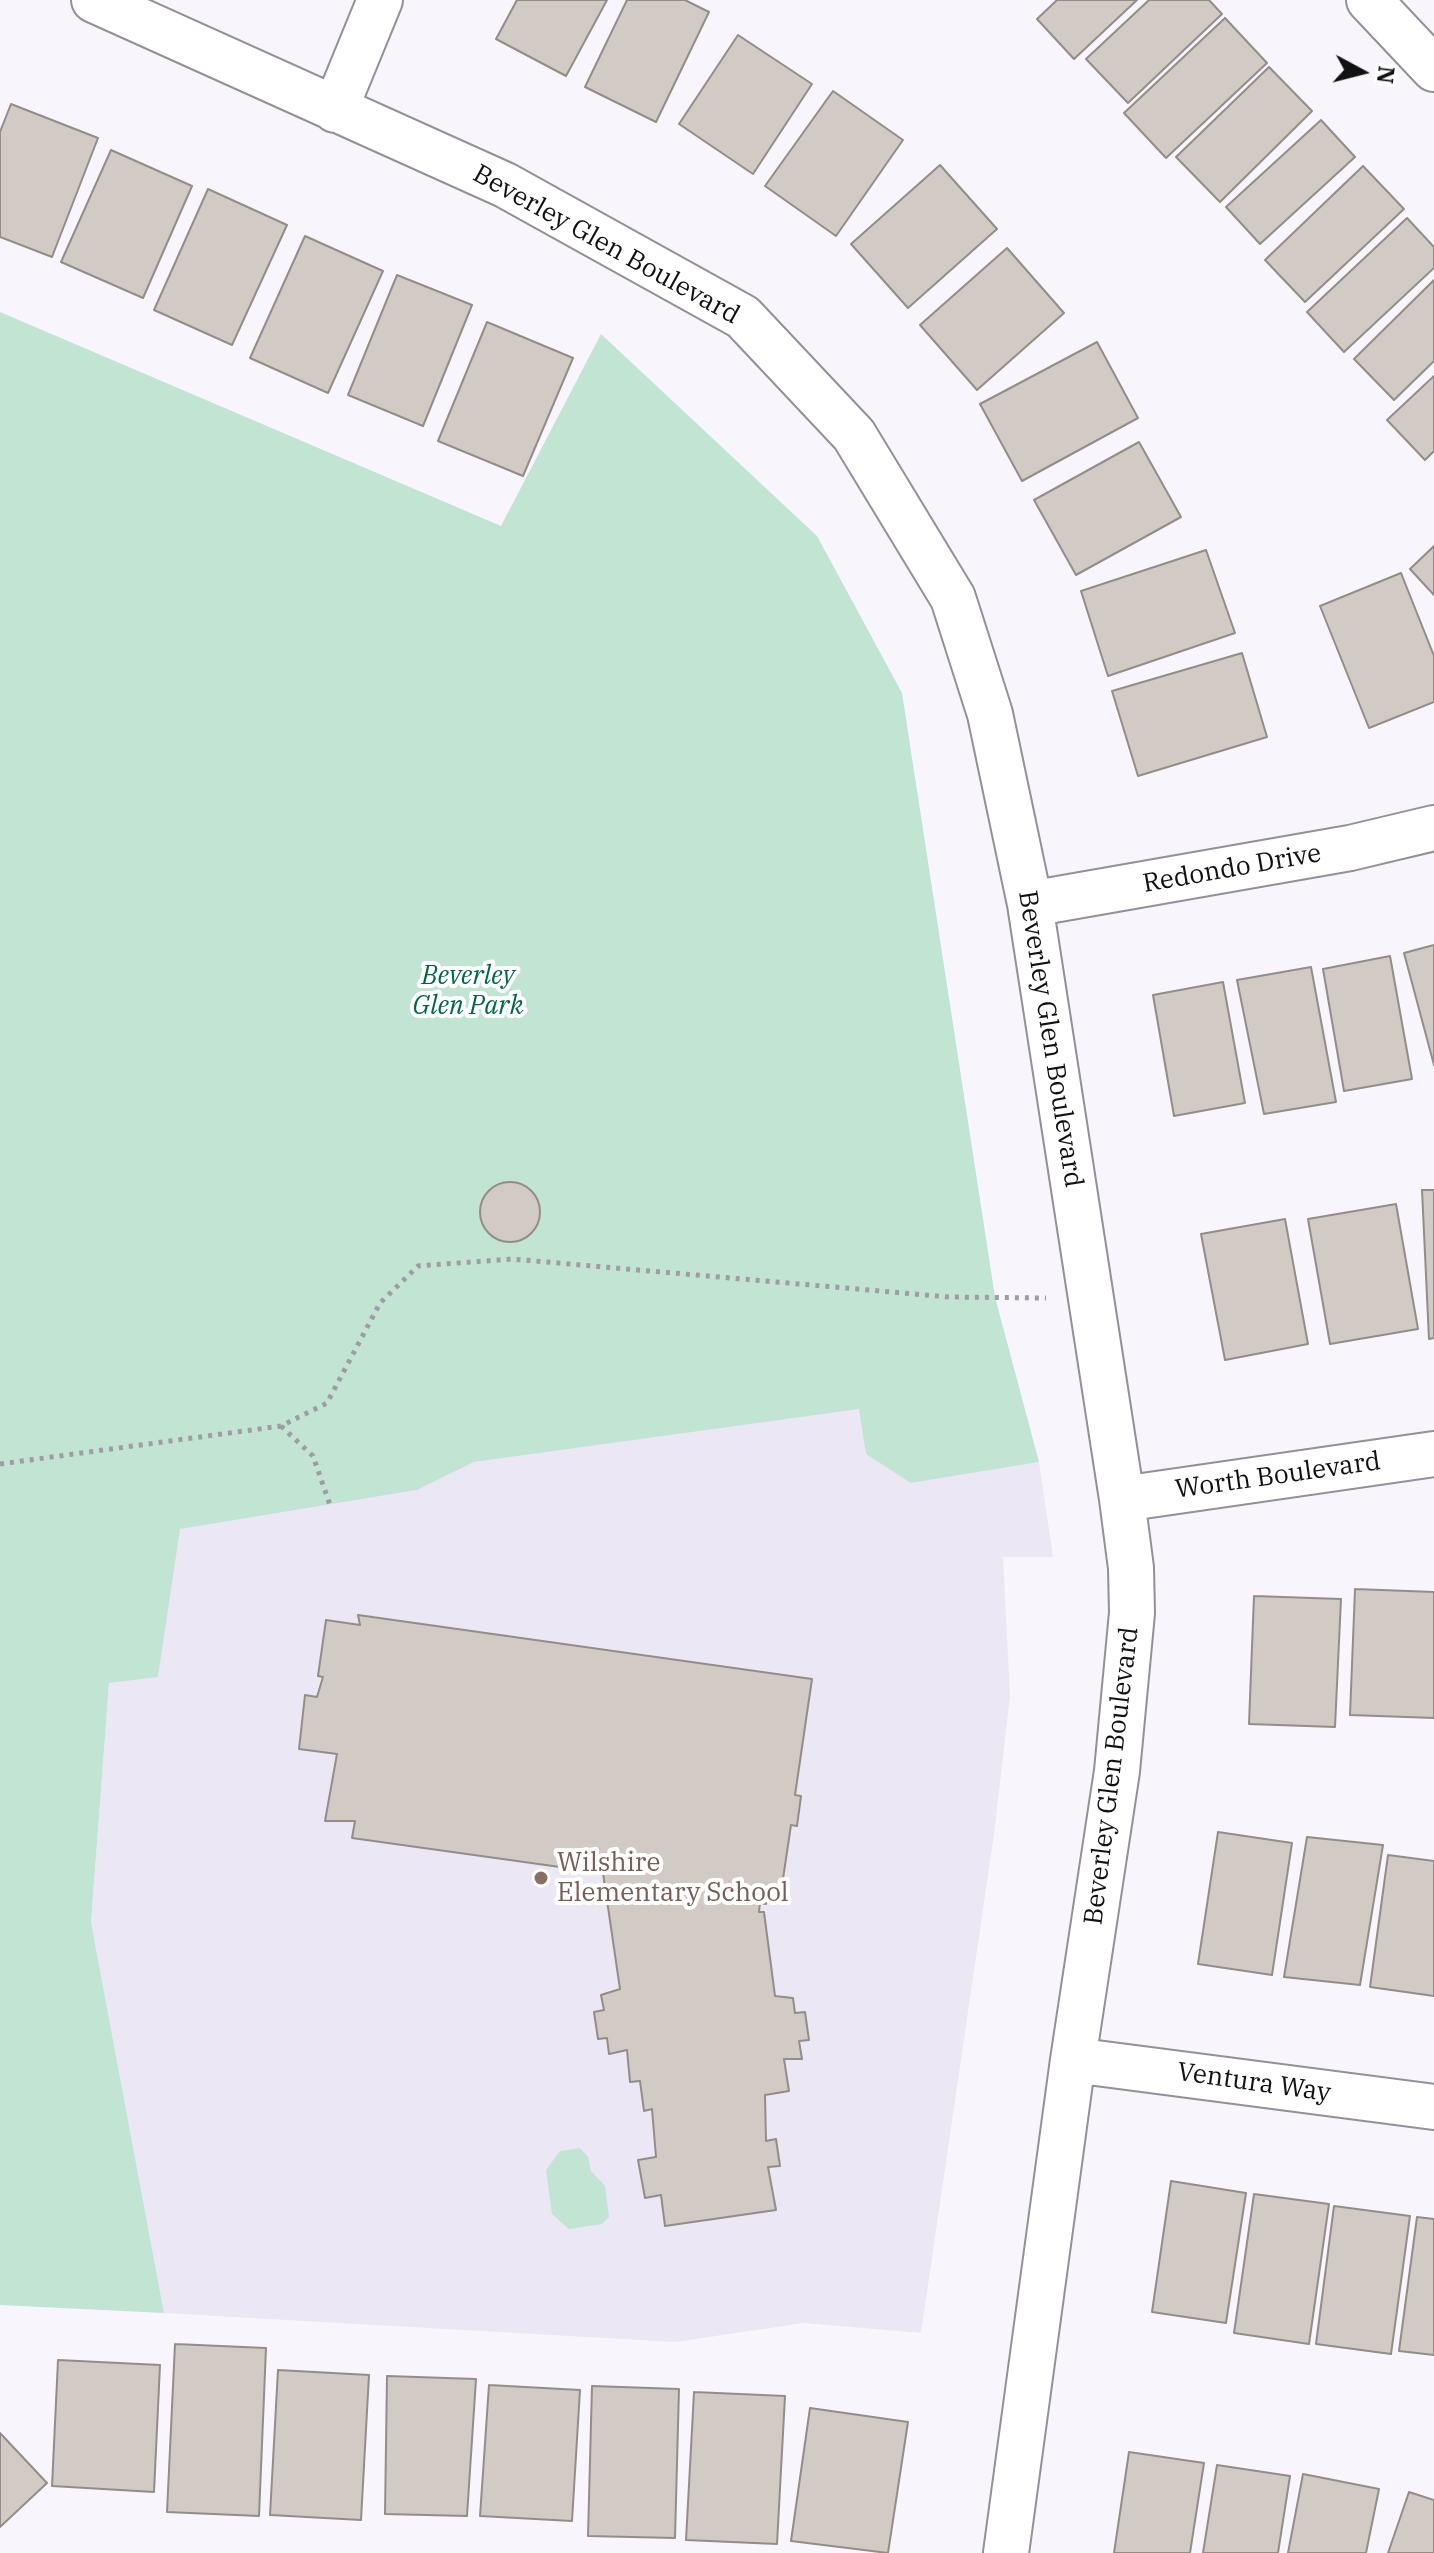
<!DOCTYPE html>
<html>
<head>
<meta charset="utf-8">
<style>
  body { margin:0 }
  #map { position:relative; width:1434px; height:2553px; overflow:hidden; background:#f8f5fd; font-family:"IBM Plex Serif",serif }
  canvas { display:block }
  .north { position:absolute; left:1322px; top:32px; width:80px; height:80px; -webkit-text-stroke:6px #fff; paint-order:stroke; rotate:97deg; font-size:22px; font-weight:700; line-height:32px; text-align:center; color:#111013 }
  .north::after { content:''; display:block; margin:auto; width:28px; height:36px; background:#111013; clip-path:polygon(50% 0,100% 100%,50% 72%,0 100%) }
</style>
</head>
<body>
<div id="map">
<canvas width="1434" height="2553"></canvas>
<div class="north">N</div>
</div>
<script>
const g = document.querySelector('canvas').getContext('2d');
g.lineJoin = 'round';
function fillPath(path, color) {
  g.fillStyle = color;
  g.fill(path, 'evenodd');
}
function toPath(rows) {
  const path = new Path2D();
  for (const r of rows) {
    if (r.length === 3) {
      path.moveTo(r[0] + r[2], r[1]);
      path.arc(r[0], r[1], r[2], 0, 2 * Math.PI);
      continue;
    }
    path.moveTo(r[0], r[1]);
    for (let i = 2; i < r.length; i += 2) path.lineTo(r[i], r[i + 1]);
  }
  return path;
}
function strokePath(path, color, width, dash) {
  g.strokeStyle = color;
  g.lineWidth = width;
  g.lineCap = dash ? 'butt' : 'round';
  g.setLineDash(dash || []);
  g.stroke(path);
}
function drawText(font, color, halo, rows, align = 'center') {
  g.font = font + ' "IBM Plex Serif",serif';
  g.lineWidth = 8;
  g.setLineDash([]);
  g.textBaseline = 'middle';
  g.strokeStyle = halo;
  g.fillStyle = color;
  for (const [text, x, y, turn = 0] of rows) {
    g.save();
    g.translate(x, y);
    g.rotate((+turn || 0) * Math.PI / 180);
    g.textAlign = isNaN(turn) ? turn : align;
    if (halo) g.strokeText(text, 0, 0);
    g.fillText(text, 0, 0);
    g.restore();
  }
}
const built = toPath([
  [860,1408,911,1483,1039,1462,1053,1557,1003,1557,1010,1696,994,1834,921,2333,804,2323,675,2342,164,2313,91,1922,109,1682,158,1676,179,1529,417,1490,474,1462]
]);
const green = toPath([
  [0,312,501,526,601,334,817,536,902,693,995,1297,1039,1462,911,1483,866,1454,859,1409,474,1462,417,1490,180,1529,158,1677,109,1683,91,1922,164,2313,0,2305],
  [580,2148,588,2157,591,2171,605,2186,609,2217,602,2224,569,2229,552,2214,546,2170,560,2151]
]);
const building = toPath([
  [517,0,607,0,566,76,496,39,517,0],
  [627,0,685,0,709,12,656,122,585,87,627,0],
  [1057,0,1137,0,1074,59,1037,19,1057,0],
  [1149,0,1209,0,1222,14,1128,103,1086,59,1149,0],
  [1225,18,1267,63,1166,158,1124,113,1225,18],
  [738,35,812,84,753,174,679,124,738,35],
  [1269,67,1312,111,1220,202,1176,157,1269,67],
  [833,91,903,140,836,236,765,186,833,91],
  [11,104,98,138,52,257,0,237,0,132,11,104],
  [1321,120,1355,157,1260,244,1226,207,1321,120],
  [111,150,192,186,143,298,61,262,111,150],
  [940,165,997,229,908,308,851,244,940,165],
  [1363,166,1404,209,1305,302,1265,260,1363,166],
  [208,189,287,225,232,345,154,310,208,189],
  [1407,218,1434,247,1434,268,1344,352,1307,312,1407,218],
  [305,236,383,271,328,393,250,358,305,236],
  [1007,248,1064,313,977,390,920,325,1007,248],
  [397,275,472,305,423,426,348,395,397,275],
  [1434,280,1434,361,1394,400,1354,359,1434,280],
  [487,322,573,358,523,476,438,441,487,322],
  [1097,342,1138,418,1022,481,980,404,1097,342],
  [1434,376,1434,451,1425,460,1387,420,1434,376],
  [1139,442,1181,517,1076,575,1034,500,1139,442],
  [1434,546,1434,595,1410,569,1434,546],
  [1206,550,1235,633,1108,676,1081,591,1206,550],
  [1401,573,1434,656,1434,702,1369,728,1320,606,1401,573],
  [1242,653,1267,737,1138,776,1112,691,1242,653],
  [1434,945,1434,1065,1404,953,1434,945],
  [1390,956,1412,1079,1344,1091,1323,969,1390,956],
  [1311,967,1336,1102,1264,1114,1237,980,1311,967],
  [1223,982,1245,1103,1174,1116,1153,995,1223,982],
  [510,1212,30],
  [1422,1190,1434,1190,1434,1338,1429,1339,1422,1190],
  [1396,1204,1418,1329,1330,1344,1308,1219,1396,1204],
  [1285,1219,1308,1344,1225,1360,1201,1234,1285,1219],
  [1355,1589,1434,1592,1434,1718,1350,1715,1355,1589],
  [1254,1596,1341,1599,1335,1727,1249,1724,1254,1596],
  [358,1615,812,1679,795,1795,801,1796,797,1826,791,1825,780,1899,768,1897,766,1904,760,1903,759,1912,764,1912,775,1996,793,1998,795,2013,805,2012,809,2040,799,2041,802,2059,784,2059,789,2091,765,2095,766,2141,776,2139,780,2166,768,2167,776,2210,665,2226,661,2195,645,2198,638,2160,656,2157,652,2109,644,2111,640,2081,630,2082,627,2050,609,2054,607,2038,598,2039,594,2012,604,2010,601,1995,620,1989,603,1873,352,1838,355,1821,325,1821,337,1754,299,1749,305,1695,317,1697,323,1677,318,1676,326,1620,360,1625,358,1615],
  [1218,1832,1292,1843,1272,1975,1198,1964,1218,1832],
  [1307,1837,1383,1845,1360,1985,1284,1977,1307,1837],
  [1388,1855,1434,1861,1434,1996,1370,1987,1388,1855],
  [1171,2181,1246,2193,1226,2323,1152,2312,1171,2181],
  [1254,2194,1329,2204,1309,2344,1234,2333,1254,2194],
  [1334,2206,1410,2216,1391,2354,1316,2344,1334,2206],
  [1417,2217,1434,2219,1434,2355,1399,2351,1417,2217],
  [175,2344,266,2348,259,2516,167,2512,175,2344],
  [58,2360,160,2365,154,2492,52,2486,58,2360],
  [278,2370,369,2375,361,2520,270,2515,278,2370],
  [387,2376,476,2379,467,2516,385,2514,387,2376],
  [489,2385,580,2390,572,2521,480,2516,489,2385],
  [592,2386,679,2389,675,2538,588,2536,592,2386],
  [694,2392,785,2396,777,2544,686,2540,694,2392],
  [810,2408,908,2422,888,2553,791,2541,810,2408],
  [0,2433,47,2483,0,2527,0,2433],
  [1129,2452,1204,2463,1190,2553,1114,2553,1129,2452],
  [1217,2465,1290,2476,1278,2553,1203,2553,1217,2465],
  [1303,2474,1379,2489,1366,2553,1288,2553,1303,2474],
  [1409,2492,1434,2500,1434,2553,1388,2553,1409,2492]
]);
const path = toPath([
  [281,1426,313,1456,330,1505],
  [0,1464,281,1426,327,1403,380,1303,418,1266,512,1259,949,1297,1046,1298]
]);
const minor = toPath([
  [94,0,505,185,743,317,854,435,953,598,990,714,1030,904,1122,1499,1131,1568,1132,1613,1117,1771,1073,2060,1006,2553],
  [1369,0,1434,69],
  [335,110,380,0],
  [1030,904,1350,848,1434,828],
  [1122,1499,1434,1454],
  [1073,2060,1434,2107]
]);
const markers = [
  [541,1878,8,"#8d6e63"]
];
const streetNames = [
  ["Beverley Glen Boulevard",606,245,29],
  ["Redondo Drive",1232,869,-10],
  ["Beverley Glen Boulevard",1050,1039,81],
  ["Worth Boulevard",1278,1476,-8],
  ["Beverley Glen Boulevard",1112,1776,-83],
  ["Ventura Way",1254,2083,8]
];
const parkNames = [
  ["Beverley",468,976],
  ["Glen Park",468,1006]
];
const educationNames = [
  ["Wilshire",557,1863],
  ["Elementary School",557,1893]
];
fillPath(built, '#ece7f5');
fillPath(green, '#c1e4d3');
fillPath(building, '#d2cac4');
strokePath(building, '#948d87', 2);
strokePath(minor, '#939098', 48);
strokePath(path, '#9f9da3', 5, [4, 6]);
strokePath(minor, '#fff', 44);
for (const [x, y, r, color] of markers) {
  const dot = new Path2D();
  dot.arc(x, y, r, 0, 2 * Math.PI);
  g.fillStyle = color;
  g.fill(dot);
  strokePath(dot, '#fff', 3);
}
drawText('26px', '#111013', '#fff', streetNames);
drawText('italic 26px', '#006748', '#fff', parkNames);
drawText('26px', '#785e54', '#fff', educationNames, 'left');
</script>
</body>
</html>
